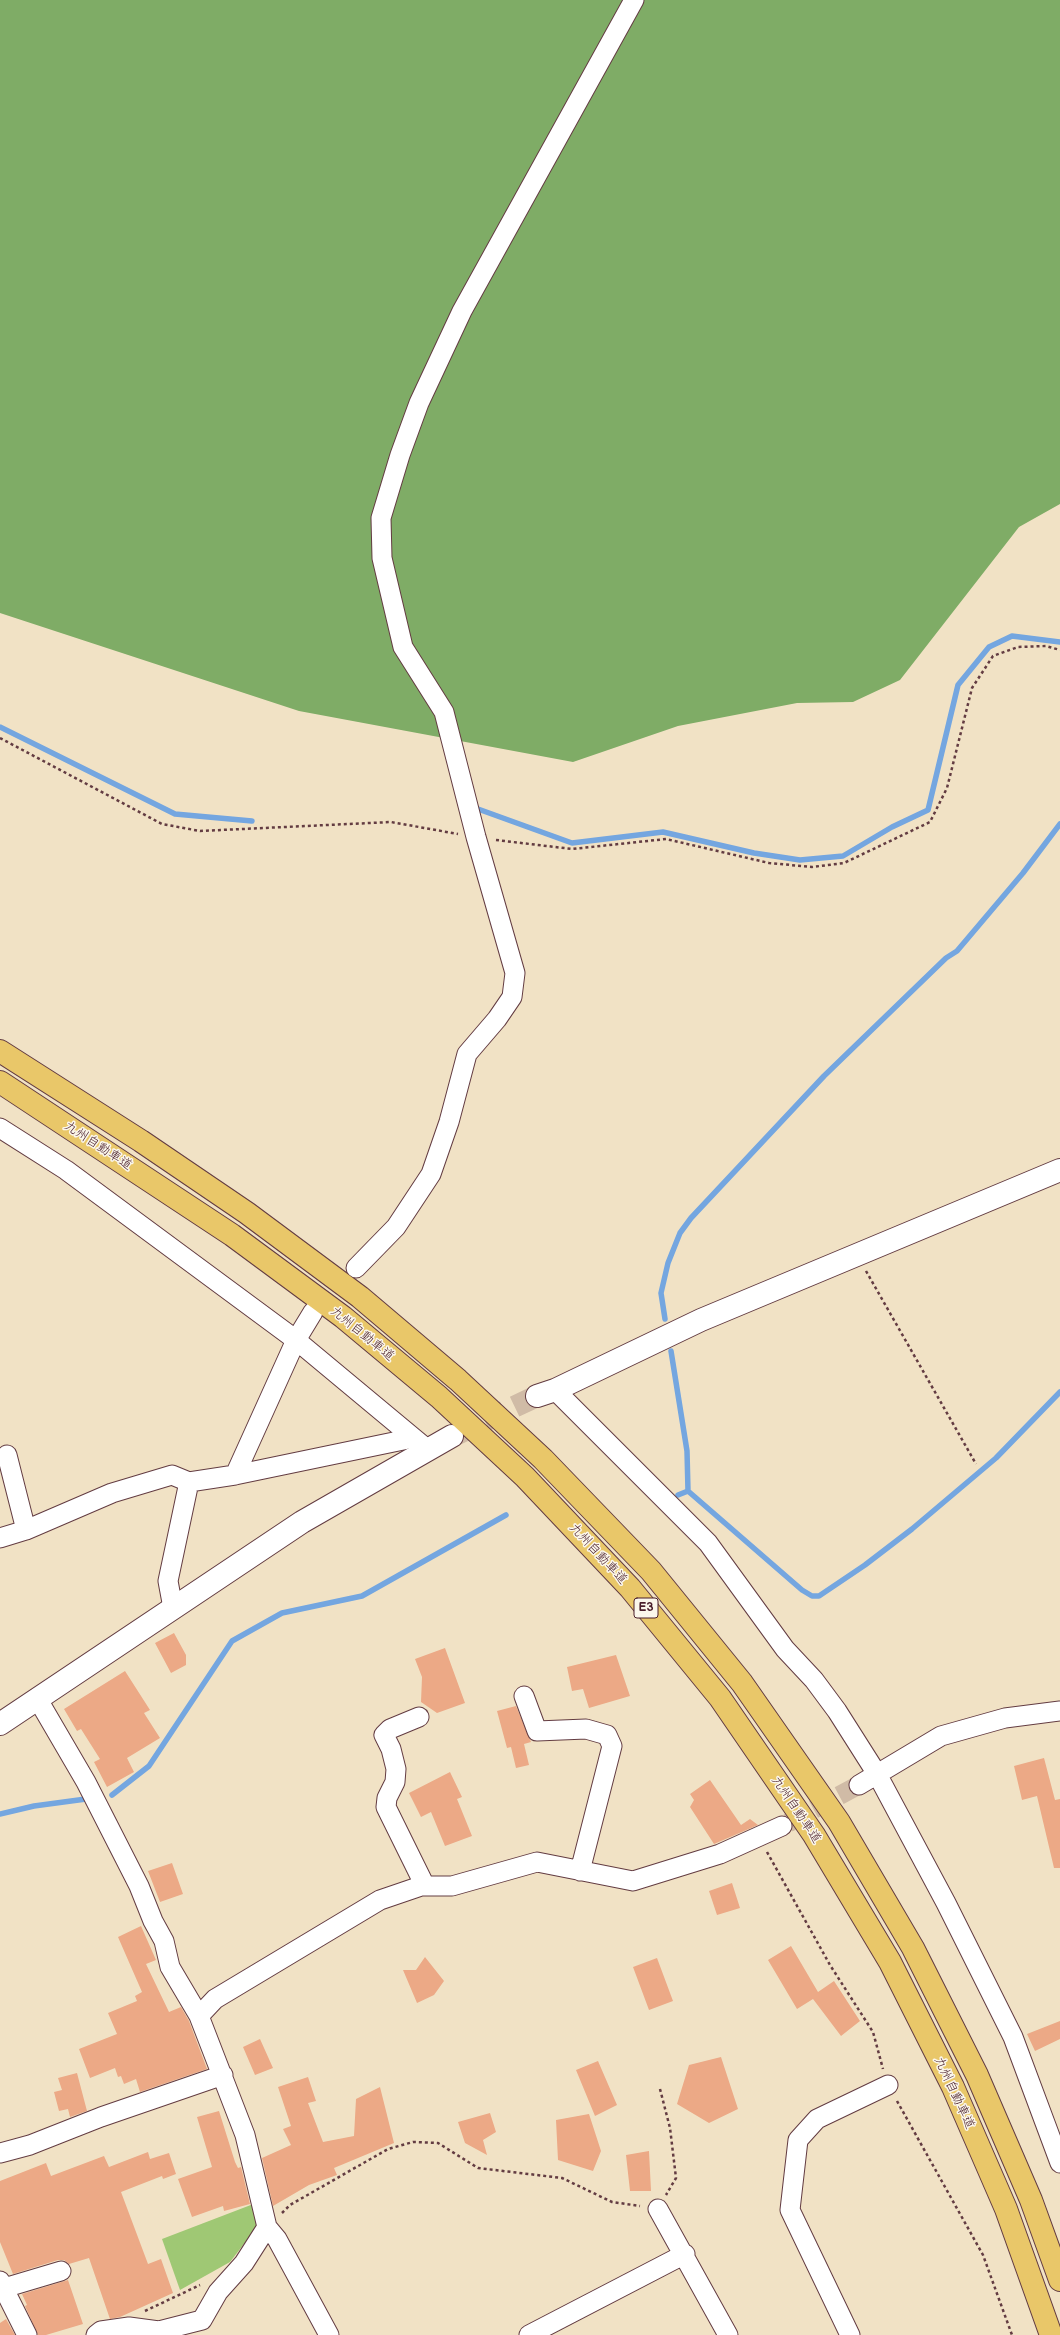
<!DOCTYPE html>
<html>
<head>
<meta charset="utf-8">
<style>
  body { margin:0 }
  canvas { display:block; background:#f1e2c5 }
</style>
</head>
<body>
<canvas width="1060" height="2335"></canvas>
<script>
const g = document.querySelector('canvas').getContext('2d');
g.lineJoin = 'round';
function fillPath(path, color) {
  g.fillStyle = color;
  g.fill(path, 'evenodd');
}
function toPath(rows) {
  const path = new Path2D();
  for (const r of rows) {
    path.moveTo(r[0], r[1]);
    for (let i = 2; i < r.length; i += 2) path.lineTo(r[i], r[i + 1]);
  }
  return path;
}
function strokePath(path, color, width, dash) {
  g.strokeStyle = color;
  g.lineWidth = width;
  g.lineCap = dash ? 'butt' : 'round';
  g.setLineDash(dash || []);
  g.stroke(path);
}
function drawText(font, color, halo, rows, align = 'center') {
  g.font = font + ' "Balsamiq Sans","Klee One",sans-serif';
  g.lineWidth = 3;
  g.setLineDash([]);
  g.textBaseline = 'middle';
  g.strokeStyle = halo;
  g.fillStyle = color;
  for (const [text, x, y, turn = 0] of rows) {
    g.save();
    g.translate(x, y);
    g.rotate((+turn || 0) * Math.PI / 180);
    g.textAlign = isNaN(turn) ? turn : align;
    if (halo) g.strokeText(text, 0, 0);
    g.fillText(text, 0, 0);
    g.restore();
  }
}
const green = toPath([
  [256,2203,257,2227,230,2262,180,2290,162,2239]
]);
const forest = toPath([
  [0,0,1060,0,1060,504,1019,527,900,680,853,702,797,703,678,726,573,762,299,711,0,613]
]);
const stream = toPath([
  [0,727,175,814,252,821],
  [478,809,572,843,663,832,754,853,800,860,843,856,892,827,928,810,958,685,989,647,1012,636,1060,642],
  [665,1319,661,1293,668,1263,680,1233,691,1218,824,1076,946,958,957,951,1023,873,1060,824],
  [671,1351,687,1451,688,1491,802,1590,812,1596,819,1596,865,1565,912,1529,996,1458,1060,1392],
  [678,1495,688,1491],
  [112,1795,149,1766,232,1641,282,1613,362,1596,506,1515],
  [0,1814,34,1806,86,1799]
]);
const building = toPath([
  [174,1633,186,1655,186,1665,171,1673,155,1643],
  [445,1648,465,1703,437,1713,421,1702,422,1677,415,1659],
  [616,1655,630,1696,589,1708,583,1689,572,1691,567,1667],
  [125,1671,150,1710,144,1713,160,1738,127,1758,134,1772,107,1787,94,1762,100,1759,81,1729,77,1731,64,1709],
  [516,1706,531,1742,524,1744,529,1765,516,1768,511,1747,507,1748,497,1711],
  [1044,1758,1055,1800,1060,1799,1060,1868,1054,1868,1037,1796,1022,1800,1014,1766],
  [450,1772,462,1797,457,1799,472,1836,445,1846,431,1812,421,1817,409,1793],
  [710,1780,741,1825,750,1819,758,1825,714,1844,690,1807,694,1800,690,1794],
  [172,1863,183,1894,160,1902,148,1871],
  [732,1883,740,1908,717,1915,709,1891],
  [141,1926,156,1960,146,1964,169,2012,181,2007,189,2021,207,2069,140,2092,136,2079,124,2084,121,2076,118,2077,115,2068,90,2078,79,2049,117,2034,108,2013,137,2001,135,1996,142,1992,118,1937],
  [791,1946,818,1992,834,1981,860,2021,841,2036,813,1999,797,2009,768,1960],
  [425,1957,444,1981,434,1995,417,2003,403,1970,416,1970],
  [657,1958,673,2001,649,2010,633,1967],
  [1060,2021,1060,2039,1035,2051,1027,2034],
  [260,2039,273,2068,255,2075,243,2047],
  [721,2057,738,2109,709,2123,677,2104,689,2065],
  [598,2061,617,2105,595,2116,576,2070],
  [77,2073,87,2111,70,2117,68,2109,59,2111,54,2092,62,2090,58,2078],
  [308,2077,316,2101,308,2103,323,2142,354,2136,356,2099,380,2087,394,2143,334,2168,337,2175,309,2185,273,2206,262,2158,291,2145,283,2129,291,2126,278,2087],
  [219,2111,235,2162,238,2168,241,2167,250,2204,224,2211,223,2206,192,2217,178,2179,212,2167,197,2117],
  [490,2113,496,2132,483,2140,487,2155,465,2143,458,2122],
  [589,2114,601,2151,593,2171,558,2160,556,2120],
  [649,2151,651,2191,630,2191,626,2155],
  [148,2152,150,2159,169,2153,176,2174,163,2179,162,2176,121,2192,148,2264,161,2259,173,2293,120,2317,110,2319,89,2258,69,2264,64,2260,58,2260,13,2274,0,2242,0,2181,46,2163,51,2176,104,2156,109,2167],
  [68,2280,83,2324,46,2335,38,2335,25,2306,27,2305,22,2294],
  [6,2319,15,2335,0,2335,0,2323]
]);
const minorTunnel = toPath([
  [788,1823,859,1785]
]);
const tertiaryTunnel = toPath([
  [455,1435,537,1396]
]);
const path = toPath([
  [0,738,162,824,200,831,391,822,458,834],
  [496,840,572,849,666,839,769,863,812,867,844,863,930,822,947,788,972,688,993,656,1018,647,1046,646,1060,650],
  [866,1271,976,1464],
  [767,1852,830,1965,873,2032,883,2069],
  [660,2089,670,2128,676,2178,666,2195],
  [897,2101,983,2255,1012,2335],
  [282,2213,290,2205,388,2149,413,2142,438,2143,478,2168,562,2178,612,2202,640,2206],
  [145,2311,200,2285]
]);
const minor = toPath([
  [0,1128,66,1170,296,1340,427,1449],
  [356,1268,396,1227,431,1174,449,1122,467,1054,497,1019,512,997,515,973,476,837,444,712,403,647,382,558,381,518,400,455,419,403,462,311,634,0],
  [555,1390,708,1543,785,1649,814,1680,837,1711,877,1774,946,1903,1013,2037,1060,2163],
  [7,1455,26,1530],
  [235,1475,296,1340,313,1312],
  [0,1538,26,1530,112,1493,172,1475,189,1482],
  [173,1608,168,1581,189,1482,235,1475,413,1438],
  [524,1696,537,1731,586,1729,607,1735,612,1746,580,1871],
  [37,1698,86,1782,139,1886,153,1921,164,1941,170,1967,199,2016,245,2135,267,2227,277,2239,329,2335],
  [419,1717,390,1729,384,1735,391,1749,396,1769,395,1782,387,1798,386,1807,425,1886],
  [859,1785,941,1736,1005,1718,1060,1711],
  [199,2016,215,1999,380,1900,421,1886,452,1886,537,1862,633,1881,720,1854,782,1826],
  [0,2153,30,2145,101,2117,223,2075],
  [658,2209,728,2335],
  [0,2281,27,2335],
  [4,2288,61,2271],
  [96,2335,101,2331,129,2327,159,2331,202,2320,218,2292,244,2263,267,2227],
  [529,2335,685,2254],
  [850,2335,790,2210,798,2140,817,2119,888,2085]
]);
const tertiary = toPath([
  [537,1396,555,1390,701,1320,1060,1170],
  [0,1724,302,1522,452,1436]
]);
const motorway = toPath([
  [0,1051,141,1141,247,1213,360,1297,458,1380,543,1459,651,1571,742,1683,839,1822,913,1948,977,2075,1031,2200,1060,2280],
  [0,1082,232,1235,343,1317,439,1397,525,1477,630,1588,720,1698,814,1835,890,1962,953,2087,1006,2209,1051,2335]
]);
const shields = [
  [646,1608,24]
];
const shieldNames = [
  ["E3",646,1608]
];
const streetNames = [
  ["九州自動車道",98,1146,33],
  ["九州自動車道",362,1334,39],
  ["九州自動車道",598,1554,47],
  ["九州自動車道",796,1810,56],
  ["九州自動車道",954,2093,65]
];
fillPath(green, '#9fc874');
fillPath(forest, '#7fac66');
strokePath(stream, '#74a6e0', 5.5);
fillPath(building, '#eca986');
strokePath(minorTunnel, '#d0bba6', 19, [19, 10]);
strokePath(tertiaryTunnel, '#d0bba6', 22, [22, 11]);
strokePath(minor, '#633c42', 21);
strokePath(tertiary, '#633c42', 24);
strokePath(motorway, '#633c42', 24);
strokePath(path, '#633c42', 2.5, [3, 3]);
strokePath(minor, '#fff', 19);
strokePath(tertiary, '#fff', 22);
strokePath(motorway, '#e9c769', 22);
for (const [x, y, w] of shields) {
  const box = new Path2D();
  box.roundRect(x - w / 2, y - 10, w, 20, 3);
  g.fillStyle = '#fbf7ec';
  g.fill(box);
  strokePath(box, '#4a1f2b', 1);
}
drawText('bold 12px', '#4a1f2b', null, shieldNames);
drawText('13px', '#4a1f2b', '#fbf7ec', streetNames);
</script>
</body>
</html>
